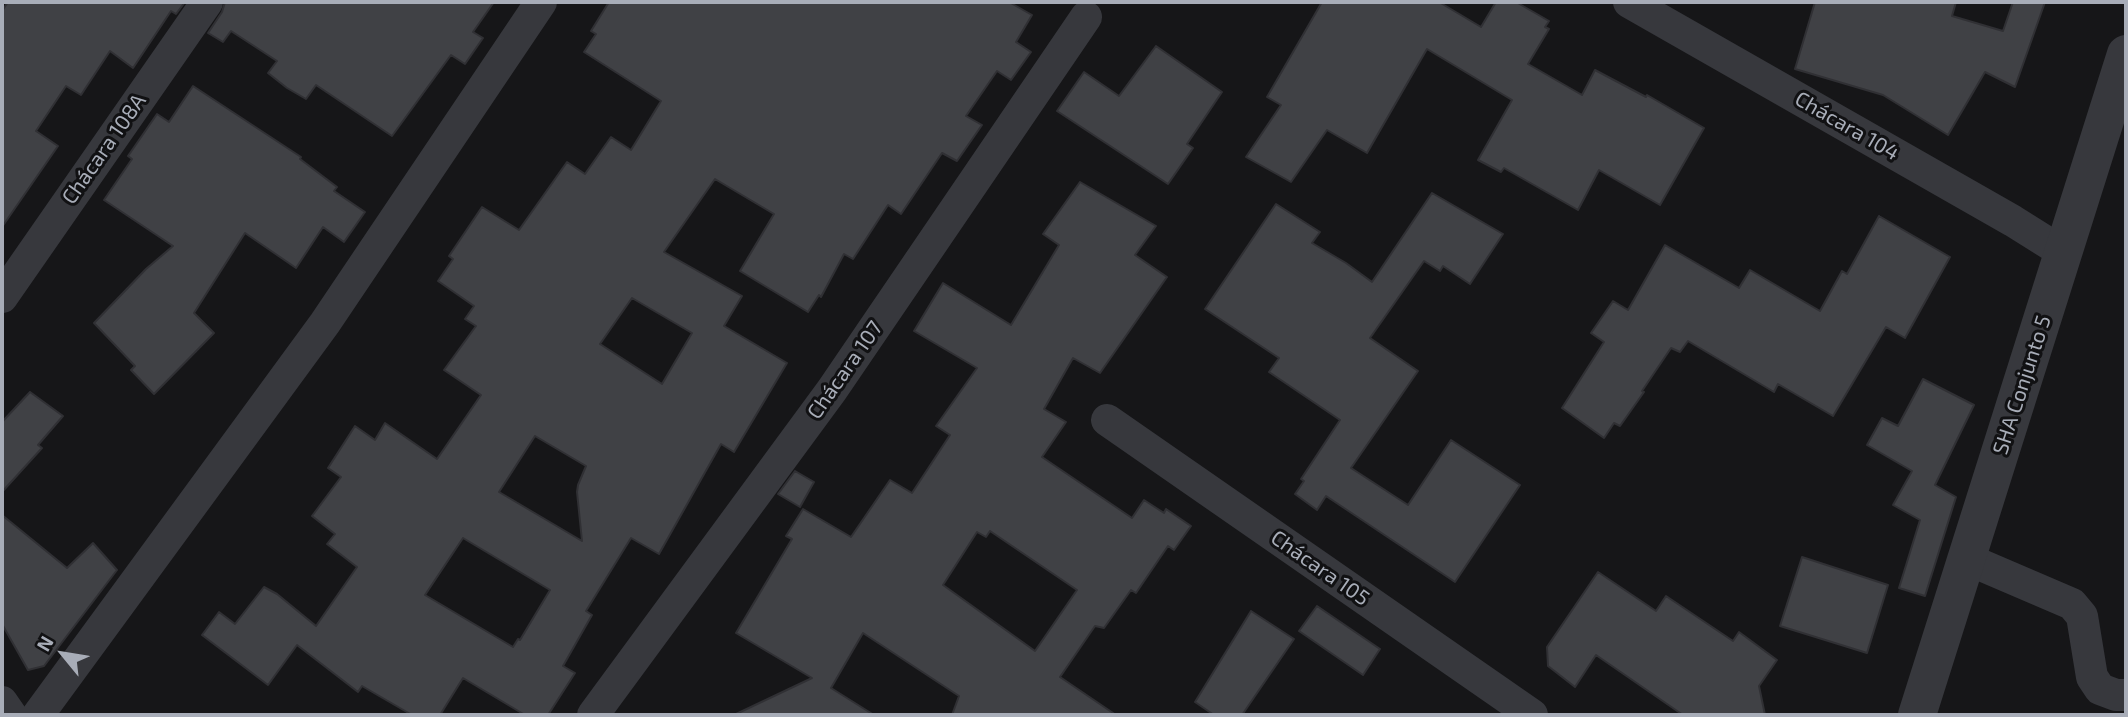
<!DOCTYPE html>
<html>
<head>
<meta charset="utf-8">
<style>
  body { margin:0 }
  #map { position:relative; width:2128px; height:717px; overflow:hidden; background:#161618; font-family:"Exo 2",sans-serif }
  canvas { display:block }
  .frame { position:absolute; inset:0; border:4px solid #a8adb8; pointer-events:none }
  .north { position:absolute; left:28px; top:619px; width:70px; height:70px; -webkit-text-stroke:5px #111113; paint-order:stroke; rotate:300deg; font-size:19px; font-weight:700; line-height:28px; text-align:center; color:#a8adb8 }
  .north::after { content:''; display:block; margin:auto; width:24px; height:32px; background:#a8adb8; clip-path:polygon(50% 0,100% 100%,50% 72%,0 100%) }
</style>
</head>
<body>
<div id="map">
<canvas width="2128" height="717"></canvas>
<div class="frame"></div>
<div class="north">N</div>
</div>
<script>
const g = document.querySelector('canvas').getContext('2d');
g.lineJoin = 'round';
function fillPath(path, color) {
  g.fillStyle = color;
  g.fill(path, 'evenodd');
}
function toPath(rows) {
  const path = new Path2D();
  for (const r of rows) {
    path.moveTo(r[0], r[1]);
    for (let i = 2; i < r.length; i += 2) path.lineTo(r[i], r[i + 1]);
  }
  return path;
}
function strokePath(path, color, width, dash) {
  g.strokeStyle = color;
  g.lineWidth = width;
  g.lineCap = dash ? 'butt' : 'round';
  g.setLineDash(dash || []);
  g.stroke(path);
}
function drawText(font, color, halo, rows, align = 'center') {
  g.font = font + ' "Exo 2",sans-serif';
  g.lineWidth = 6;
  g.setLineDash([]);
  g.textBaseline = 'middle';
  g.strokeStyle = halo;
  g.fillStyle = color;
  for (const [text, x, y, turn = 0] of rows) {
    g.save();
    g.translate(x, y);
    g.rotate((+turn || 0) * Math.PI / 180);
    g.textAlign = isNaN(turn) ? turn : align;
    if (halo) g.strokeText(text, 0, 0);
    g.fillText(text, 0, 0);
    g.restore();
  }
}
const building = toPath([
  [8,2,185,2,176,14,171,11,133,68,110,51,81,95,66,86,36,131,58,146,2,227,2,11,8,2],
  [225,2,494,2,473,32,483,38,465,64,451,55,392,136,316,85,306,99,287,88,268,73,277,61,231,31,223,42,208,33,222,12,225,2],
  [609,2,1009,2,1032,15,1016,42,1031,52,1011,80,997,71,966,116,982,125,957,161,942,153,901,214,888,205,853,259,844,254,821,297,819,295,808,312,740,271,774,214,715,179,664,252,742,296,724,326,787,363,734,452,721,444,659,554,631,538,586,611,592,615,563,666,575,673,548,715,525,715,463,678,440,715,412,715,362,686,358,692,297,645,268,685,202,635,219,612,235,624,264,587,277,594,316,626,357,567,327,544,335,534,312,516,341,477,328,468,355,426,375,440,385,423,437,459,481,395,444,370,476,326,465,319,474,306,438,281,453,259,449,256,482,207,519,230,567,162,585,174,611,137,631,150,661,101,584,52,596,34,591,31,609,2],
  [632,298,692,333,662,384,600,344,632,298],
  [535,436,586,466,578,485,577,492,582,541,499,492,535,436],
  [463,538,550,590,520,640,518,639,513,647,425,595,463,538],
  [1322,2,1439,2,1481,27,1496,2,1516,2,1549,21,1545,27,1549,29,1528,64,1582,95,1595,70,1646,97,1647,95,1704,128,1660,205,1599,170,1578,210,1504,168,1501,172,1478,160,1512,100,1427,49,1367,153,1327,130,1291,182,1246,157,1281,105,1267,97,1322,2],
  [1815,2,1956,2,1952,16,2003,31,2013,2,2045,2,2015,87,1985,72,1948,135,1883,95,1795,69,1815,2],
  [1156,46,1222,92,1187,144,1193,148,1168,184,1057,111,1084,72,1119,96,1156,46],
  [193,86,301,157,300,159,337,187,334,191,365,212,344,242,323,227,296,268,245,233,194,313,214,333,154,394,131,370,135,366,94,323,146,269,173,246,104,200,132,159,128,156,157,114,169,122,193,86],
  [1080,182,1156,226,1135,255,1167,277,1100,373,1073,358,1044,409,1066,422,1042,457,1132,518,1144,500,1164,513,1166,509,1191,526,1174,550,1168,546,1136,593,1131,590,1104,628,1095,626,1060,677,1116,715,952,715,959,696,863,633,831,688,874,715,734,715,812,678,736,633,792,539,786,536,803,509,851,537,890,480,912,493,950,435,936,426,977,368,914,331,943,283,1011,325,1059,245,1043,234,1080,182],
  [990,531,1077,590,1035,651,943,585,977,532,986,537,990,531],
  [1432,193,1503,234,1470,284,1443,266,1440,271,1424,261,1370,338,1418,371,1351,468,1408,505,1451,440,1520,485,1455,582,1326,496,1317,510,1295,494,1304,481,1301,479,1340,420,1269,372,1279,358,1205,309,1276,204,1320,232,1312,243,1346,263,1372,282,1432,193],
  [1879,216,1950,257,1905,338,1886,327,1833,416,1778,384,1774,392,1688,341,1680,352,1671,348,1642,391,1644,392,1620,426,1614,423,1604,438,1562,408,1604,342,1591,333,1613,301,1628,310,1665,245,1739,288,1750,270,1820,311,1842,271,1847,274,1879,216],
  [1923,379,1974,405,1935,485,1956,497,1925,596,1899,588,1920,520,1893,505,1912,471,1867,445,1882,418,1898,426,1923,379],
  [30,392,63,416,38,445,42,448,2,492,2,422,30,392],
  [795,471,814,482,800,507,778,494,795,471],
  [2,515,67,568,93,543,117,570,44,666,28,670,2,624,2,515],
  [1802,557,1888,585,1867,653,1780,626,1802,557],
  [1598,572,1656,611,1666,596,1733,641,1739,632,1777,660,1759,686,1765,715,1683,715,1596,655,1575,687,1548,666,1547,647,1598,572],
  [1317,606,1380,649,1363,675,1299,631,1317,606],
  [1251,611,1294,639,1242,715,1214,715,1195,702,1251,611]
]);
const minor = toPath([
  [1629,2,2013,221,2064,253],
  [2,297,207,2],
  [1107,420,1532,715],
  [1967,559,2072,604,2082,616,2092,677,2100,689,2116,695,2126,695],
  [2,702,11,715],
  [38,715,325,323,541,2],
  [593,715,832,390,1086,17]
]);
const tertiary = toPath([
  [1917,715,2126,54]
]);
const streetNames = [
  ["Chácara 104",1847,126,30],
  ["Chácara 108A",104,149,-55],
  ["Chácara 107",845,370,-55],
  ["SHA Conjunto 5",2022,385,-72],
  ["Chácara 105",1320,568,35]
];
fillPath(building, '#404145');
strokePath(building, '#303034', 2);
strokePath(minor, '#37383d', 32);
strokePath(tertiary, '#37383d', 38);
drawText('21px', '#a8adb8', '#111113', streetNames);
</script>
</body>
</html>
